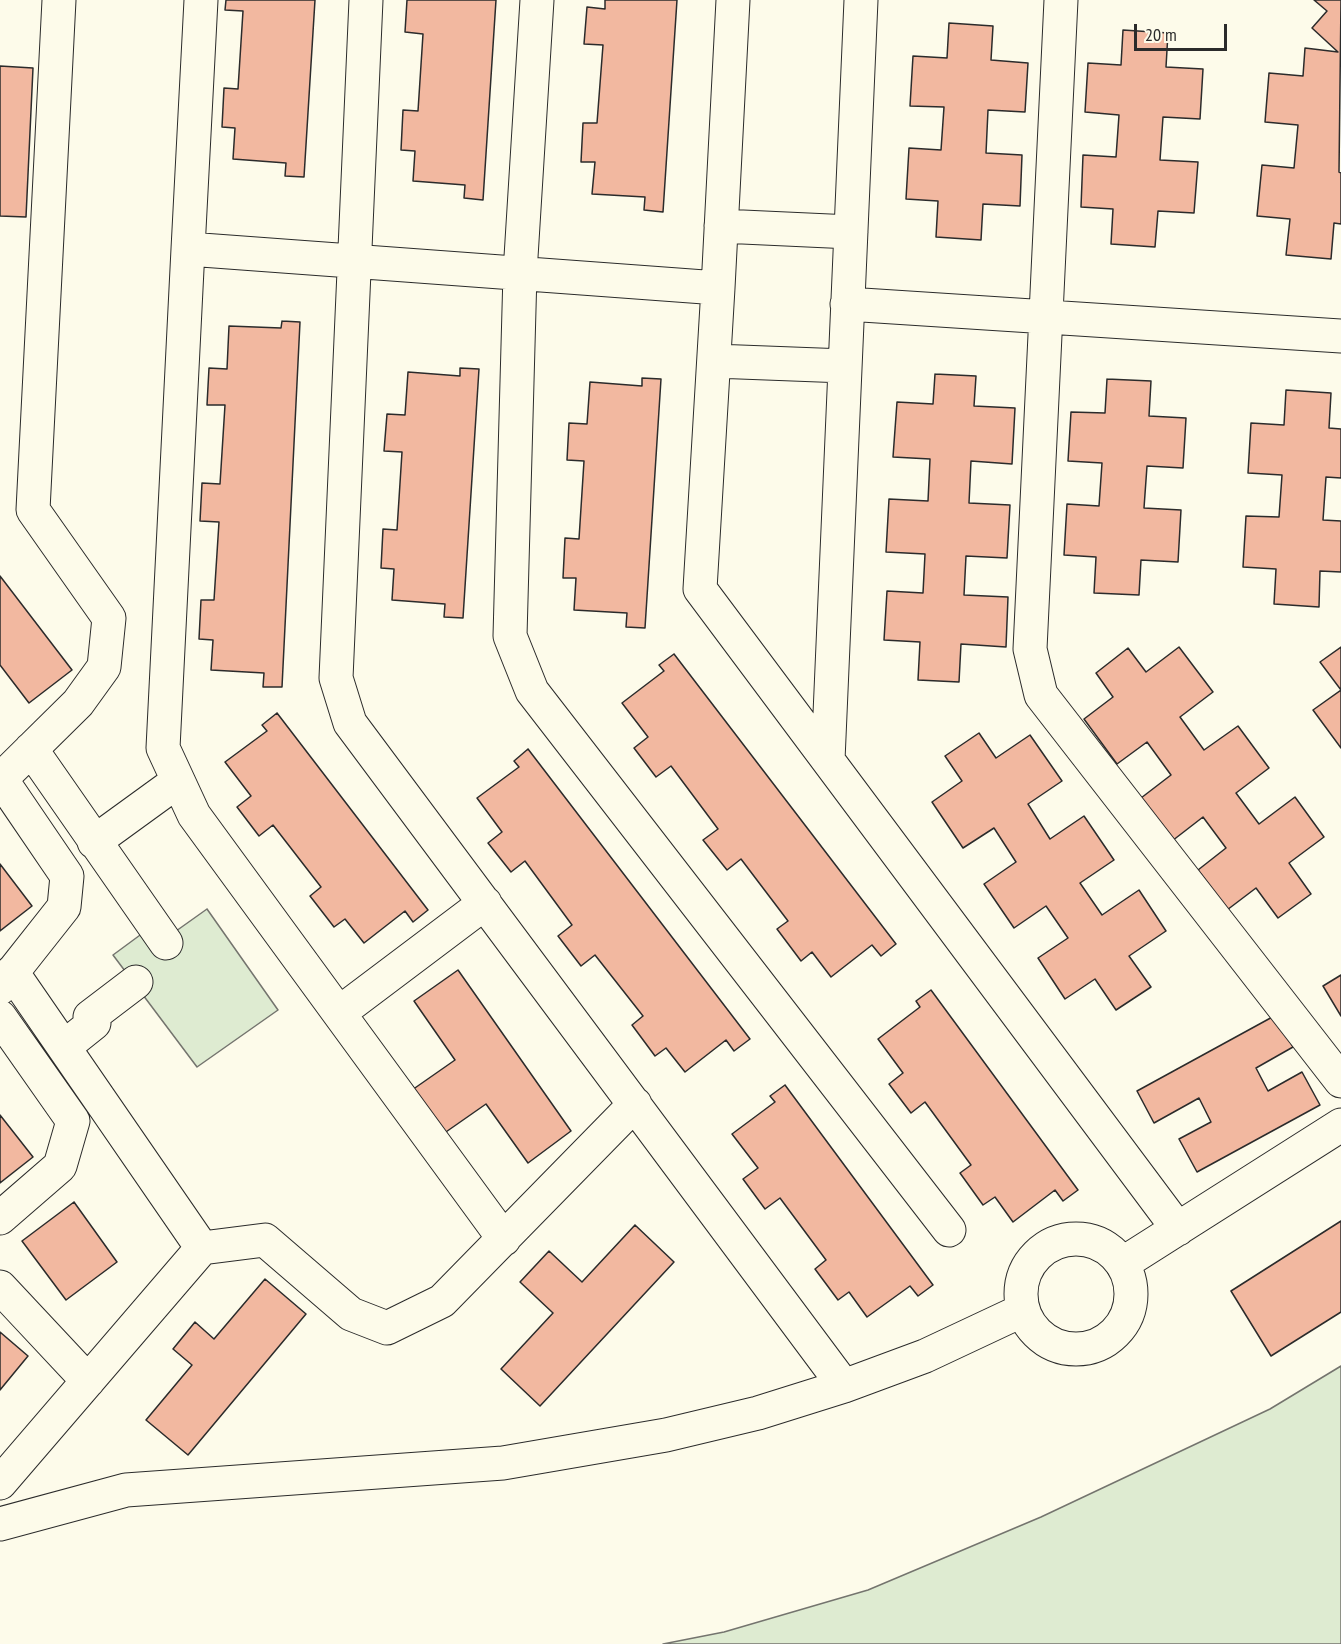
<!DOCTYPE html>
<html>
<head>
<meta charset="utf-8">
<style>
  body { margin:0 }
  #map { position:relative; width:1341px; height:1644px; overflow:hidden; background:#fdfbea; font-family:"PT Sans Narrow",sans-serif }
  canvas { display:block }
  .scale { position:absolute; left:1134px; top:24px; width:93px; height:27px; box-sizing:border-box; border:3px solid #2b2b2b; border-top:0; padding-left:8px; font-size:18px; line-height:21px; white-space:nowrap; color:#2b2b2b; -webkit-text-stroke:4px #fdfbea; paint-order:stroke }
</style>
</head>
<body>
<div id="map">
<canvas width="1341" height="1644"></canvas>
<div class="scale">20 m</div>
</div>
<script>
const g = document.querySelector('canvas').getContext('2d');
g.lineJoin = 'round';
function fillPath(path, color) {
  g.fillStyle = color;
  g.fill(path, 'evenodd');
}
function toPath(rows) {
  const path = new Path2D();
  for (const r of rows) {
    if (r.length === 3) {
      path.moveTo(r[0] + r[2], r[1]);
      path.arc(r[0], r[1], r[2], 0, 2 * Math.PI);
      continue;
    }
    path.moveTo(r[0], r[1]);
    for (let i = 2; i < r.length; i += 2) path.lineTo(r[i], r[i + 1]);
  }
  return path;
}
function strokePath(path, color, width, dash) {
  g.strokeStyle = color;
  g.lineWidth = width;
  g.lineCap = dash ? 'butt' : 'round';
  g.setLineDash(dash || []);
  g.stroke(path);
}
const green = toPath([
  [207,909,278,1010,197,1067,113,955,151,927,162,941,207,909],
  [1341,1366,1341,1644,663,1644,724,1632,868,1590,1041,1517,1270,1409,1341,1366]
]);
const building = toPath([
  [226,0,315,0,304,177,285,176,286,163,233,159,235,128,222,127,224,88,238,89,243,11,225,10,226,0],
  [407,0,496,0,483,200,464,198,465,185,413,181,415,151,401,150,403,110,418,111,423,34,405,32,407,0],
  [605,0,677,0,663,212,644,210,645,197,592,194,595,162,581,162,583,123,597,123,603,45,584,44,587,7,605,9,605,0],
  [1314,0,1341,0,1339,172,1341,173,1341,224,1334,223,1331,259,1286,255,1290,219,1257,216,1262,165,1294,168,1298,125,1265,122,1269,73,1303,76,1305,48,1338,52,1312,28,1327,11,1314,0],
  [949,23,993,26,991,60,1028,63,1025,112,988,110,986,153,1022,155,1020,206,983,204,981,240,936,237,938,201,906,199,909,148,941,150,944,107,910,106,913,56,947,58,949,23],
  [1123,30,1168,33,1166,67,1203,69,1200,119,1163,117,1160,160,1198,162,1194,213,1158,211,1155,247,1111,244,1113,209,1081,207,1083,155,1116,157,1119,115,1085,112,1088,63,1121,65,1123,30],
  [0,66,33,68,26,217,0,216,0,66],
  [282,321,300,322,282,687,263,687,264,673,211,670,213,640,199,639,201,600,214,600,219,522,200,521,202,483,220,484,225,405,207,405,209,368,227,369,229,326,281,328,282,321],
  [460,368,479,369,463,618,444,617,445,604,392,600,394,569,381,568,383,529,397,530,402,452,384,451,387,414,405,415,408,372,460,376,460,368],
  [935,374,976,376,974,406,1015,408,1012,464,971,461,969,503,1010,505,1007,558,966,556,964,595,1008,597,1006,647,961,644,959,682,918,680,920,642,884,640,887,591,923,593,925,554,886,552,889,499,928,501,930,459,893,457,897,402,933,404,935,374],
  [642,378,661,379,645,628,626,627,627,613,574,610,576,578,563,578,565,538,579,539,584,461,567,460,569,423,587,424,590,382,642,386,642,378],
  [1107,379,1151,381,1149,416,1186,418,1183,468,1147,466,1144,508,1181,510,1178,562,1141,560,1139,595,1094,593,1096,557,1064,555,1067,504,1099,506,1102,463,1068,461,1071,412,1105,413,1107,379],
  [1286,390,1331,393,1329,428,1341,429,1341,478,1326,477,1323,520,1341,521,1341,572,1320,571,1319,607,1274,604,1276,569,1243,567,1246,516,1279,517,1282,475,1248,473,1251,423,1284,425,1286,390],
  [0,576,72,670,29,703,0,665,0,576],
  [1179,647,1213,692,1180,717,1204,750,1238,726,1269,768,1236,793,1259,824,1295,797,1324,837,1289,863,1311,894,1278,918,1256,888,1227,910,1198,870,1226,848,1203,817,1172,841,1141,798,1171,775,1147,742,1117,764,1084,719,1113,697,1096,673,1128,648,1146,672,1179,647],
  [1341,647,1341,748,1313,710,1341,690,1320,662,1341,647],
  [674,654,896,944,881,956,872,945,831,977,812,952,801,961,777,929,788,921,741,859,727,870,703,840,718,829,671,766,656,777,634,748,648,737,622,703,664,671,659,665,674,654],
  [277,713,428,910,413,922,405,911,364,943,345,919,334,927,310,896,321,887,273,825,259,836,237,807,251,796,225,762,267,731,262,725,277,713],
  [979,733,996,758,1030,735,1062,781,1028,804,1050,839,1084,816,1114,860,1080,883,1102,915,1139,890,1166,931,1129,956,1151,987,1116,1010,1095,979,1065,999,1038,958,1068,938,1046,906,1014,928,984,884,1016,862,994,828,963,848,932,802,962,781,945,756,979,733],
  [528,749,750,1039,734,1051,726,1040,685,1072,666,1048,655,1056,632,1025,643,1016,595,955,581,966,558,936,572,925,525,861,511,872,488,843,502,832,477,798,519,767,514,761,528,749],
  [0,864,32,906,0,931,0,864],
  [458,970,571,1131,528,1163,486,1104,443,1134,412,1090,455,1060,414,1001,458,970],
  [1341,975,1341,1016,1323,986,1341,975],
  [931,990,1078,1190,1063,1201,1055,1190,1013,1222,995,1197,983,1205,960,1173,971,1165,925,1102,911,1113,889,1084,903,1073,878,1039,920,1007,916,1001,931,990],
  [1276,1015,1293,1047,1256,1068,1268,1091,1302,1072,1320,1105,1197,1172,1179,1139,1211,1122,1199,1098,1154,1123,1137,1091,1276,1015],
  [785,1085,933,1285,918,1296,910,1286,867,1317,849,1292,838,1300,815,1269,826,1260,780,1198,765,1209,743,1179,758,1168,732,1134,775,1102,770,1096,785,1085],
  [0,1115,33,1157,0,1183,0,1115],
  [74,1202,117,1262,66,1300,22,1241,74,1202],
  [1341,1221,1341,1312,1271,1356,1231,1291,1341,1221],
  [635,1225,674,1262,540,1406,501,1369,553,1313,520,1282,549,1251,582,1282,635,1225],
  [265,1279,306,1314,188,1455,146,1420,192,1365,173,1349,195,1322,214,1339,265,1279],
  [0,1332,28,1356,0,1390,0,1332]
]);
const minor = toPath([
  [366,0,336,678,350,723,844,1386],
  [537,0,520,273,510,636,532,691,949,1230],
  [1061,0,1030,649,1041,695,1341,1081],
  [721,226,851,232],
  [188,249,201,0],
  [718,288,700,589,1178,1229],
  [847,304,1341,336],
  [714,361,845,366],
  [31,749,166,943],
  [828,760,861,0],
  [94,842,178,781],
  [12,972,202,1248],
  [0,988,64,907,67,876,1,779,78,703,104,667,109,618,33,510,59,0],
  [339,1013,485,903],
  [0,1017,73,1121,60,1166,0,1218],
  [64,1047,94,1023,90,1017,136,982],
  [1076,1294,55],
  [504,1239,194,815,163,748,188,249,718,288,733,0],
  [1122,1264,1341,1125],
  [0,1287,88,1381],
  [0,1483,202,1248,265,1240,351,1314,387,1328,442,1301,635,1104],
  [0,1524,126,1490,503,1463,666,1435,758,1413,844,1386,925,1356,1023,1310]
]);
fillPath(green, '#deebd1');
strokePath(green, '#74746e', 1.5);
fillPath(building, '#f2b8a0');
strokePath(building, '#2b2b2b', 1.5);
strokePath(minor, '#2b2b2b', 35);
strokePath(minor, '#fdfbea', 33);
</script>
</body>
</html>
